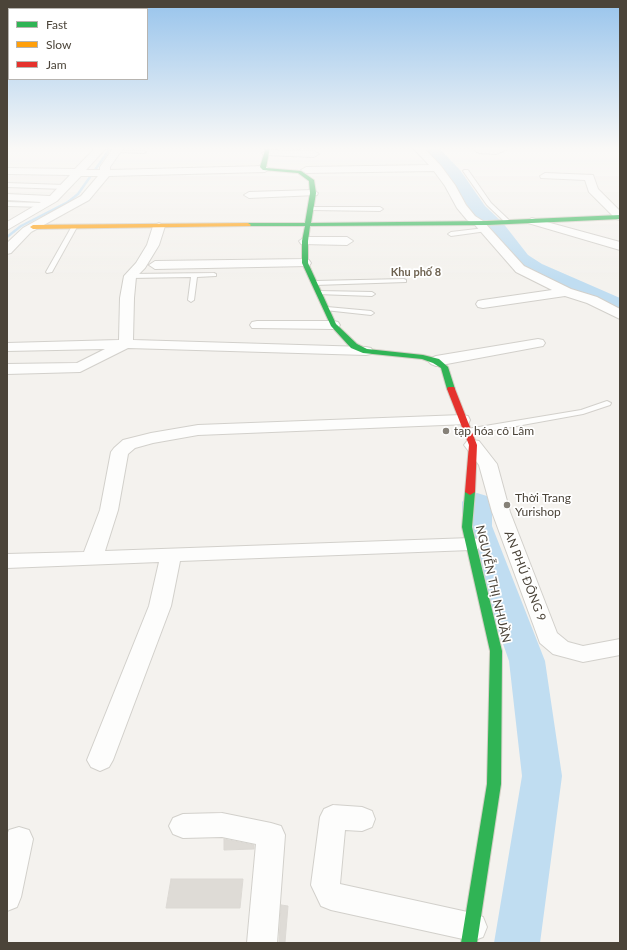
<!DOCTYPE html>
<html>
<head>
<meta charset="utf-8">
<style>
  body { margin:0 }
  #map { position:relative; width:627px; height:950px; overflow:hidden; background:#f4f2ee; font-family:Lato,sans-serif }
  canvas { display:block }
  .frame { position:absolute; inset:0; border:8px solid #4b4439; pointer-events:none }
  .legend { position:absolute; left:8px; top:8px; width:140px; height:72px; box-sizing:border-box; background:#fff; border:1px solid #b7b4b0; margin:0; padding:5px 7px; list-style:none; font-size:12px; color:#4b4439 }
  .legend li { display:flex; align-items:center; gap:8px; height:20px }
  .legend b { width:20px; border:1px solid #b7b4b0 }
</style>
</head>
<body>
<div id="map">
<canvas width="627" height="950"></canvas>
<div class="frame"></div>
<ul class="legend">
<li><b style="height:5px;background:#30b455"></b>Fast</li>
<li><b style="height:5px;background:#ff9f0a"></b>Slow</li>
<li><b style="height:5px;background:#e5322d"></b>Jam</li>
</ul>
</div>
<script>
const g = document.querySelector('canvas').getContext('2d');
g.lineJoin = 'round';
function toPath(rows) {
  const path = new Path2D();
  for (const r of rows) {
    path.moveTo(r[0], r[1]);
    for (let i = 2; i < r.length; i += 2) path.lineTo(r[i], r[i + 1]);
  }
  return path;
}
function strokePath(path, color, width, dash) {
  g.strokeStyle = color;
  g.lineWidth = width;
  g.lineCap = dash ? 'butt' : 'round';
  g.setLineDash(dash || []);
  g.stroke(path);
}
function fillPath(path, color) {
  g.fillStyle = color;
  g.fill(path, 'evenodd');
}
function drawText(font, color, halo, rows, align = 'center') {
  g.font = font + ' Lato,sans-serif';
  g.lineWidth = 3.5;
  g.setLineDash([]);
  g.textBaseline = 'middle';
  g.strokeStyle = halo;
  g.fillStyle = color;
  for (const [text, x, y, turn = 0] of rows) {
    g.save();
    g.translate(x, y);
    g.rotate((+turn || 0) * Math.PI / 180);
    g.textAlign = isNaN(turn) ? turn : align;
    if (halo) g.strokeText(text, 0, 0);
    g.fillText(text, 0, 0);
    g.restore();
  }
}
const stream = toPath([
  [7,237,21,226,68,202,78,194,111,147]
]);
const river = toPath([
  [423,147,438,147,460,170,485,206,503,223,528,255,542,264,620,298,620,312,528,272,514,263,491,231,473,214,448,176,423,147],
  [477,493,487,496,492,502,492,526,545,661,562,776,540,943,494,943,522,776,509,661,462,526,462,502,467,496,477,493]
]);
const building = toPath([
  [224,839,254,845,254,849,224,850,224,839],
  [171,879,243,879,240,908,166,908,171,879],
  [281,905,288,906,285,942,279,942,281,905]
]);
const lane = toPath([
  [114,150,144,151,146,152,144,153,116,152,114,151,114,150],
  [464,170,468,170,491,203,510,221,510,223,506,223,487,205,463,171,464,170],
  [7,183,65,185,68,187,65,189,7,187,7,183],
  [7,202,44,203,47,205,44,207,7,206,7,202],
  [309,207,380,207,383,209,380,211,311,210,309,209,309,207],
  [72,226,77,227,52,272,47,273,46,272,72,226],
  [485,228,487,229,487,231,451,236,448,234,451,232,485,228],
  [214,273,216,274,216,276,197,277,194,300,191,302,188,300,191,277,130,278,127,276,130,274,214,273],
  [404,279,406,280,406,282,315,285,312,283,315,281,404,279],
  [319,291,372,292,375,294,372,296,317,294,317,292,319,291],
  [327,307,371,311,374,313,371,315,325,310,325,308,327,307],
  [607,401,611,403,610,405,583,414,467,435,463,432,467,429,581,410,607,401]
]);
const street = toPath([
  [96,147,107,147,86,170,100,170,100,167,114,147,124,147,110,167,110,170,265,166,270,169,265,172,109,176,89,200,31,232,11,253,7,254,7,243,23,228,81,196,98,176,81,176,57,201,7,230,7,222,41,202,7,200,7,194,50,196,70,175,7,174,7,168,75,169,96,147],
  [412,147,423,147,441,166,455,185,466,205,475,216,483,221,524,266,571,289,597,297,620,309,620,319,587,303,565,296,483,308,478,307,476,304,478,301,483,300,552,290,516,272,475,225,467,220,457,208,445,186,434,171,306,173,301,170,306,167,429,165,412,147],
  [513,147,496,154,479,153,474,150,479,147,513,147],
  [267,150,314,151,319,154,314,157,264,155,262,153,267,150],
  [545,173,593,175,598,189,620,211,620,220,616,219,589,192,585,180,541,178,540,176,545,173],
  [313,190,318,193,317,195,249,198,244,195,249,192,313,190],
  [532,218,620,242,620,250,528,223,526,221,532,218],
  [159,223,165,226,159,245,145,268,136,277,134,298,133,340,366,347,371,348,373,351,371,354,366,355,128,348,80,372,7,374,7,364,77,363,105,349,7,351,7,343,119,340,120,298,124,276,136,263,147,245,153,226,159,223],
  [305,237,347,237,353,241,347,245,301,244,299,241,305,237],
  [305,259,309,260,311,263,309,266,155,269,149,265,155,261,305,259],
  [257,321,333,321,338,322,340,325,338,328,333,329,252,328,250,325,252,322,257,321],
  [538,339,543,340,545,343,543,346,436,366,431,364,428,361,431,358,436,356,538,339],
  [462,415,468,416,470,420,468,424,198,435,153,443,135,448,128,454,118,510,105,551,471,538,478,539,481,544,478,549,471,550,180,561,171,606,113,760,109,767,100,771,91,767,87,760,149,606,159,562,7,568,7,554,84,552,100,510,111,452,114,448,123,440,151,433,198,425,462,415],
  [473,440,479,441,497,464,510,512,557,633,568,642,583,646,620,639,620,655,583,662,553,654,540,643,492,512,479,465,464,445,467,441,473,440],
  [333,805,362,807,372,811,375,819,372,827,362,831,345,830,340,884,472,913,483,917,487,927,483,937,472,941,331,910,321,906,311,885,320,817,324,809,333,805],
  [222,813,271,823,281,826,285,835,277,943,247,943,256,844,222,837,183,838,173,834,169,826,173,818,183,814,222,813],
  [19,827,29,830,33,839,21,897,17,907,7,911,7,835,9,830,19,827]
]);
const fast = toPath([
  [266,147,270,147,266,168,301,171,314,180,316,193,311,223,487,221,620,215,620,219,487,225,310,226,308,241,308,263,336,324,357,344,367,349,423,355,439,359,448,367,455,389,451,391,447,389,441,368,433,363,422,359,363,353,351,348,331,326,302,263,302,241,305,226,246,226,245,225,248,223,305,223,310,193,309,181,298,173,263,170,260,167,266,147],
  [470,489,475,492,472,527,502,651,501,784,477,943,461,943,487,784,490,651,462,527,465,492,470,489]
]);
const slow = toPath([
  [248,223,251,225,250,226,33,229,30,227,33,225,248,223]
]);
const jam = toPath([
  [448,387,454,387,455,389,477,445,475,492,470,495,465,492,469,445,447,389,448,387]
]);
const markers = [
  [446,431,4,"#868178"],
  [507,505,4,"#868178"]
];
const farNeighbourhoodnames = [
  ["Khu phố 8",416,272]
];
const poiNames = [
  ["tạp hóa cô Lâm",454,431],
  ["Thời Trang",515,498],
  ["Yurishop",515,512]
];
const streetNames = [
  ["AN PHÚ ĐÔNG 9",525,576,69],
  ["NGUYỄN THỊ NHUẦN",493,584,77]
];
strokePath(stream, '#c0ddf1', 2.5);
fillPath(river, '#c0ddf1');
fillPath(building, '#dedbd6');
strokePath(building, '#dcd9d4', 1);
strokePath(lane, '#d2d0cb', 2);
strokePath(street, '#d2d0cb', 2);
strokePath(fast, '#d3cfc5', 2);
strokePath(slow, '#d3cfc5', 2);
strokePath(jam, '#d3cfc5', 2);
fillPath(lane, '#fdfdfc');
fillPath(street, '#fdfdfc');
fillPath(fast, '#30b455');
fillPath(slow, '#ff9f0a');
fillPath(jam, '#e5322d');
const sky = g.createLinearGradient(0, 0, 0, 280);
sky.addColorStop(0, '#98c4ec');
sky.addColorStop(0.53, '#faf9f7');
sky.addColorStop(1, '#faf9f700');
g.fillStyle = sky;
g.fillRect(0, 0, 627, 280);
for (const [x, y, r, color] of markers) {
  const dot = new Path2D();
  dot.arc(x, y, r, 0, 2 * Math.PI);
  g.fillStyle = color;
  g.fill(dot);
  strokePath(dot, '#fff', 1.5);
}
drawText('bold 11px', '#6e6250', '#fff', farNeighbourhoodnames);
drawText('12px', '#4b4439', '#fff', poiNames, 'left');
drawText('12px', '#4b4439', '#fff', streetNames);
</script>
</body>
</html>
